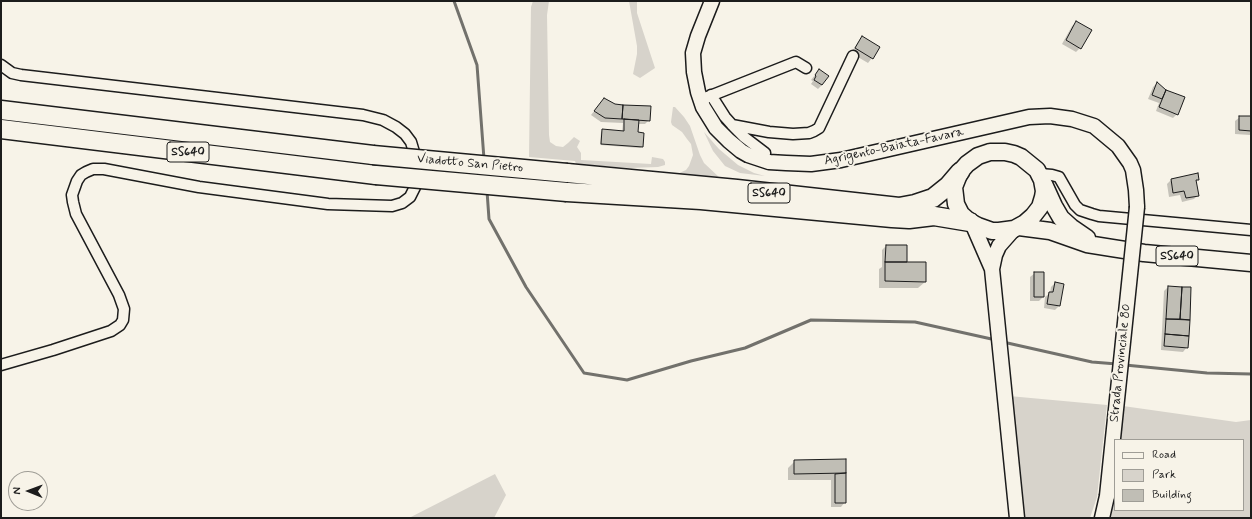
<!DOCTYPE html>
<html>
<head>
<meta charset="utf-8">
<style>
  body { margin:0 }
  #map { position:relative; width:1252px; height:519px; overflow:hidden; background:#f7f3e8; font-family:Mynerve,sans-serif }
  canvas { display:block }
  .frame { position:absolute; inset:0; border:2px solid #1c1c1c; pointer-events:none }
  .legend { position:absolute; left:1114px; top:439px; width:130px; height:72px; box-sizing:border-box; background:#f7f3e8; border:1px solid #9f9d96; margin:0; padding:5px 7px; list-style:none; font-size:12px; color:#1c1c1c }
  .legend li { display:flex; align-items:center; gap:8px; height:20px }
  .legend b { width:20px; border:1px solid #9f9d96 }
  .north { position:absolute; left:8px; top:471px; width:40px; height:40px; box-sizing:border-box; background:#f7f3e8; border:1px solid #9f9d96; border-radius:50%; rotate:271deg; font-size:11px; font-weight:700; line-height:16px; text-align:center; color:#1c1c1c }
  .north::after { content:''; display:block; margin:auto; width:14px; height:18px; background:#1c1c1c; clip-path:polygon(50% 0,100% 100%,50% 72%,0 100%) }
</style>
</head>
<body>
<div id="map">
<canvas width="1252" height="519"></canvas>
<div class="frame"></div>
<ul class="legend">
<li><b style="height:5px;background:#f7f3e8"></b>Road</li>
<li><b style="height:11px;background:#d7d3cb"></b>Park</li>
<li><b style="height:11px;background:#c0beb5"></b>Building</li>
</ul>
<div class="north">N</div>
</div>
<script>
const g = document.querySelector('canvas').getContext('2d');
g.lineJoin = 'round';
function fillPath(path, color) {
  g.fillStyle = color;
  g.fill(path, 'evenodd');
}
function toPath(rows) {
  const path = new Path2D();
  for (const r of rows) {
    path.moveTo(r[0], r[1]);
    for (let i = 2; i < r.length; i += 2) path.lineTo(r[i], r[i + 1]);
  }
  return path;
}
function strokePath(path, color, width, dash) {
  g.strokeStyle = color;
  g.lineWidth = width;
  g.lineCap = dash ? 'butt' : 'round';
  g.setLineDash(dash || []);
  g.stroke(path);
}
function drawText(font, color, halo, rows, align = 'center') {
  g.font = font + ' Mynerve,sans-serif';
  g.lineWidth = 4;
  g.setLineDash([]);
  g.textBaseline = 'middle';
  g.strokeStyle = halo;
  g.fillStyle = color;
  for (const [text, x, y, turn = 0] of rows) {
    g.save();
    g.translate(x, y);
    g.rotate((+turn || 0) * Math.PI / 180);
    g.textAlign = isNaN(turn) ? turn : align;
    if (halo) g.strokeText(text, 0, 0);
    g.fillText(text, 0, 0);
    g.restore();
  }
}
const green = toPath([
  [533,1,549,1,547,15,549,135,550,142,556,146,563,147,568,143,574,137,580,141,577,147,581,153,581,160,651,164,652,157,663,159,665,162,665,165,658,167,629,168,576,164,575,161,529,157,531,7],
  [629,1,637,1,637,13,655,68,640,78,633,74,637,54,637,46],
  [673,107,675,107,684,117,690,126,700,155,704,163,720,178,720,183,675,175,686,170,689,166,693,155,691,144,687,139,682,132,672,125,671,122],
  [704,132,719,149,738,165,754,173,765,176,740,173,725,166,713,151],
  [1009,396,1107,405,1097,497,1090,518,1022,518],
  [1123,406,1236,422,1251,420,1251,518,1111,518,1115,482,1115,510,1243,510,1243,440,1120,440],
  [495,474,506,495,494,518,409,518]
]);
const shadow = toPath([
  [1077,22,1080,48,1076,52,1062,44,1072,26],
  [862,38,879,47,872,58,868,63,851,53,858,42],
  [819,70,822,85,818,89,811,84,813,81,811,80],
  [1157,83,1166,90,1183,98,1177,114,1173,118,1156,111,1159,103,1148,99,1153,87],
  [604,99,649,120,645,124,637,124,637,133,642,147,640,148,600,145,601,132,603,130,622,132,623,123,601,122,591,115],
  [1240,117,1251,117,1251,133,1250,135,1235,134,1235,121],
  [1198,179,1195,182,1198,195,1194,199,1182,202,1180,195,1169,197,1167,184,1171,180],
  [886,246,906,246,905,263,925,282,918,288,879,288,879,269,882,267,882,250],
  [1035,273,1043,297,1039,301,1030,301,1030,277],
  [1055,283,1059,306,1055,310,1044,308,1045,297,1050,293,1051,287],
  [1168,287,1190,288,1187,347,1183,352,1161,350,1164,291],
  [845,460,845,502,841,507,831,507,831,480,788,480,788,468,795,461]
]);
const stream = toPath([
  [454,1,477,65,484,159],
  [487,191,489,219,526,287,584,373,627,380,691,361,745,348,811,320,915,322,996,340],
  [1003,342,1092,362,1117,364],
  [1125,365,1207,373,1251,374]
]);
const building = toPath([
  [1076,21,1092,30,1081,49,1066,40,1076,21],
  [862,36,880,47,873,59,855,48,862,36],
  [819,69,829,76,822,85,814,80,816,76,815,75,819,69],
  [1157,82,1166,90,1162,99,1152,95,1157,82],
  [1166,90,1185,97,1178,115,1159,107,1166,90],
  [604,98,615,104,623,105,622,119,605,118,594,111,604,98],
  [623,105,651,106,650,121,622,119,623,105],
  [1239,116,1251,116,1251,131,1239,130,1239,116],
  [624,119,639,120,638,132,644,133,643,147,601,144,602,129,624,131,624,119],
  [1198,173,1199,180,1196,180,1199,196,1186,198,1184,191,1173,193,1171,179,1198,173],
  [886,245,907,245,907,262,885,262,886,245],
  [885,262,926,262,926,282,885,281,885,262],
  [1034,272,1044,272,1044,297,1034,297,1034,272],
  [1055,282,1064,284,1060,306,1047,304,1049,292,1053,292,1055,282],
  [1168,286,1182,287,1180,319,1166,319,1168,286],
  [1182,287,1191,287,1190,320,1180,319,1182,287],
  [1166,319,1190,320,1189,336,1165,334,1166,319],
  [1165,334,1189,336,1188,348,1164,346,1165,334],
  [846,459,846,473,794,474,794,460,846,459],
  [846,473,846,503,835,503,835,474,846,473]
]);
const street = toPath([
  [1,65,12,73,21,75,363,115,383,120,396,127,405,134,411,142,414,152,416,166,415,187,410,197,402,203,392,206,328,204,199,187,104,169,93,169,86,172,81,175,77,181,72,195,73,202,76,214,119,295,124,309,123,320,120,325,111,331,53,350,1,365],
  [711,95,725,117,734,127,744,137,765,153,763,161],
  [700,100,796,62,806,68],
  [732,125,769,132,793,134,809,133,814,131,819,128,853,56],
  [1040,174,1052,175,1059,177,1075,205,1080,210,1092,214,1099,216,1251,230]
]);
const secondary = toPath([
  [712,1,698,36,693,53,694,72,698,92,703,107,716,128,729,141,741,151,748,155,769,162,786,163,811,164,841,160,1029,117,1050,116,1072,119,1094,126,1118,146,1130,163,1133,170,1136,190,1137,207],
  [972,223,992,269],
  [1014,229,999,246,995,255,992,269,1017,518],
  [1102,518,1107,496]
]);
const primary = toPath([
  [990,152,1005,152,1014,154,1021,157,1037,170,1042,180,1044,191,1043,197,1040,207,1033,216,1025,223,1014,229,999,231,992,231,978,226,970,222,961,214,956,204,954,187,960,172,967,164,978,156,990,152],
  [1044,184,1054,206,1061,218,1071,227,1087,238],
  [1019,227,1050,231,1087,244,1112,248,1144,253,1251,263]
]);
const highway = toPath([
  [1,110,373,155],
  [1,129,376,175],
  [567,173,737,189,899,207,915,204,933,198,948,186,960,172],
  [567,192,701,200,892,218,909,219,934,216,970,222]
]);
const secondaryBridge = toPath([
  [1107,496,1137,207]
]);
const highwayBridge = toPath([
  [373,155,567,173],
  [376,175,567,192]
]);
const shields = [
  [188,152,42],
  [769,193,42],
  [1177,256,42]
];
const shieldNames = [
  ["SS640",188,152],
  ["SS640",769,193],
  ["SS640",1177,256]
];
const streetNames = [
  ["Agrigento-Baiata-Favara",894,147,-12],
  ["Viadotto San Pietro",470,164,5],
  ["Strada Provinciale 80",1121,363,-84]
];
fillPath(green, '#d7d3cb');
fillPath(shadow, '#0003');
strokePath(stream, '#72716c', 3);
fillPath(building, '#c0beb5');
strokePath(building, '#1c1c1c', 1);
strokePath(street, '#1c1c1c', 13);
strokePath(secondary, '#1c1c1c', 17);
strokePath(primary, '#1c1c1c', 19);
strokePath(highway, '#1c1c1c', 21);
strokePath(street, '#f7f3e8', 10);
strokePath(secondary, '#f7f3e8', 14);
strokePath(primary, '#f7f3e8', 16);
strokePath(highway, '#f7f3e8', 18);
strokePath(secondaryBridge, '#1c1c1c', 17, []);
strokePath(highwayBridge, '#1c1c1c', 21, []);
strokePath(secondaryBridge, '#f7f3e8', 14);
strokePath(highwayBridge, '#f7f3e8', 18);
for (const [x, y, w] of shields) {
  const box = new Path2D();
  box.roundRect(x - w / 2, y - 10, w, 20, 3);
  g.fillStyle = '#f7f3e8';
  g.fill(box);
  strokePath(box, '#1c1c1c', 1);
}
drawText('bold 12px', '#1c1c1c', null, shieldNames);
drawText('13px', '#1c1c1c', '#f7f3e8', streetNames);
</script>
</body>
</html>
